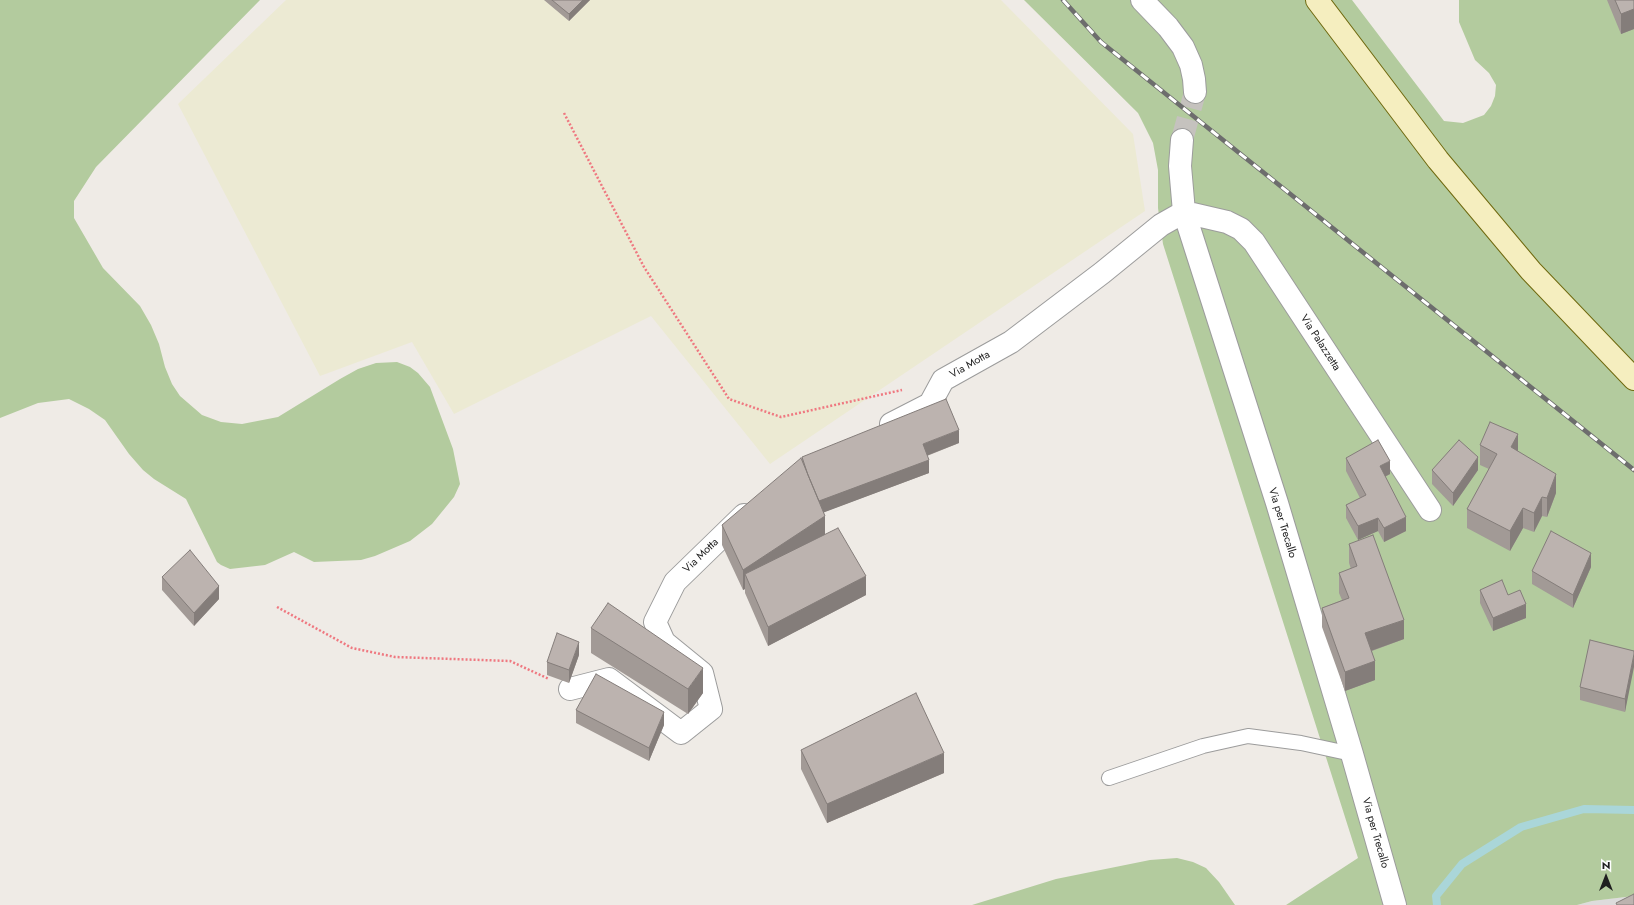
<!DOCTYPE html>
<html>
<head>
<meta charset="utf-8">
<style>
  body { margin:0 }
  #map { position:relative; width:1634px; height:905px; overflow:hidden; background:#efebe6; font-family:Jost,sans-serif }
  canvas { display:block }
  .north { position:absolute; left:1586px; top:857px; width:40px; height:40px; -webkit-text-stroke:3px #fff; paint-order:stroke; rotate:0deg; font-size:11px; font-weight:700; line-height:16px; text-align:center; color:#1f1f1f }
  .north::after { content:''; display:block; margin:auto; width:14px; height:18px; background:#1f1f1f; clip-path:polygon(50% 0,100% 100%,50% 72%,0 100%) }
</style>
</head>
<body>
<div id="map">
<canvas width="1634" height="905"></canvas>
<div class="north">N</div>
</div>
<script>
const g = document.querySelector('canvas').getContext('2d');
g.lineJoin = 'round';
function fillPath(path, color) {
  g.fillStyle = color;
  g.fill(path, 'evenodd');
}
function toPath(rows) {
  const path = new Path2D();
  for (const r of rows) {
    path.moveTo(r[0], r[1]);
    for (let i = 2; i < r.length; i += 2) path.lineTo(r[i], r[i + 1]);
  }
  return path;
}
function strokePath(path, color, width, dash) {
  g.strokeStyle = color;
  g.lineWidth = width;
  g.lineCap = dash ? 'butt' : 'round';
  g.setLineDash(dash || []);
  g.stroke(path);
}
function drawText(font, color, halo, rows, align = 'center') {
  g.font = font + ' Jost,sans-serif';
  g.lineWidth = 4;
  g.setLineDash([]);
  g.textBaseline = 'middle';
  g.strokeStyle = halo;
  g.fillStyle = color;
  for (const [text, x, y, turn = 0] of rows) {
    g.save();
    g.translate(x, y);
    g.rotate((+turn || 0) * Math.PI / 180);
    g.textAlign = isNaN(turn) ? turn : align;
    if (halo) g.strokeText(text, 0, 0);
    g.fillText(text, 0, 0);
    g.restore();
  }
}
const residential = toPath([
  [1634,896,1634,905,1577,905,1592,901]
]);
const farmland = toPath([
  [286,0,1001,0,1133,134,1145,211,770,464,651,316,454,414,412,342,320,376,178,104]
]);
const forest = toPath([
  [0,0,260,0,96,167,74,201,74,218,103,268,140,306,151,325,159,344,165,367,172,384,180,396,202,415,221,422,242,424,278,417,340,379,358,369,376,363,397,362,410,367,418,373,430,387,453,449,460,484,454,497,432,524,410,541,375,556,361,560,314,562,294,552,265,565,230,569,221,565,217,562,186,499,154,479,143,470,129,454,105,420,89,409,69,399,38,403,0,418],
  [1024,0,1352,0,1444,121,1463,123,1484,115,1491,106,1495,96,1496,85,1489,73,1475,60,1459,22,1459,0,1634,0,1634,896,1592,901,1577,905,1286,905,1358,858,1163,244,1158,208,1158,170,1153,143,1138,113],
  [1177,858,1193,862,1206,868,1219,882,1235,905,972,905,1056,879,1150,860]
]);
const stream = toPath([
  [1437,905,1436,896,1462,864,1521,827,1584,809,1634,810]
]);
const minorTunnel = toPath([
  [1182,140,1195,92]
]);
const path = toPath([
  [564,113,644,267,729,399,781,417,902,390],
  [277,607,352,648,395,657,510,661,549,679]
]);
const service = toPath([
  [1109,778,1203,746,1248,736,1301,743,1352,754]
]);
const minor = toPath([
  [1142,0,1168,27,1183,47,1191,65,1194,79,1195,92],
  [1182,140,1180,166,1184,212,1277,503,1352,754,1395,905],
  [891,424,930,404,943,380,1011,342,1102,273,1161,225,1184,212,1227,222,1241,229,1254,242,1430,510],
  [570,689,609,679,681,733,711,709,702,673,664,642,655,622,675,582,744,515]
]);
const secondary = toPath([
  [1317,0,1438,160,1531,271,1634,379]
]);
const rail = toPath([
  [1063,0,1101,42,1634,470]
]);
const wall = toPath([
  [544,0,590,0,569,21],
  [1607,0,1634,0,1634,29,1621,34],
  [959,443,927,456,929,473,824,512,825,534,866,595,768,646,745,593,745,589,743,590,722,545,722,525,802,461,802,457],
  [1480,445,1518,451,1556,493,1547,517,1542,516,1534,532,1523,528,1510,551,1467,528,1467,509,1489,469,1480,465],
  [1346,458,1390,474,1385,477,1406,531,1384,542,1378,531,1358,540,1346,518,1346,505,1360,498,1346,471],
  [1432,470,1478,470,1453,506,1432,484],
  [1349,544,1404,639,1372,651,1375,680,1345,691,1322,627,1322,608,1342,600,1339,593,1339,573,1351,569,1349,563],
  [1591,567,1573,608,1532,584,1532,571],
  [162,577,219,599,194,626,162,590],
  [1480,590,1508,595,1526,618,1493,631,1480,603],
  [591,628,703,693,688,714,591,653],
  [1634,651,1625,712,1580,700,1580,687],
  [579,655,569,683,547,675,547,662],
  [576,710,664,725,649,761,576,723],
  [801,750,944,773,827,823,801,769]
]);
const shadedWall = toPath([
  [583,0,590,0,569,21,569,14],
  [1634,9,1634,29,1621,34,1621,14],
  [959,430,959,443,923,457,923,444],
  [1518,434,1518,453,1511,447],
  [1478,457,1478,470,1453,506,1453,493],
  [929,460,929,473,817,515,817,501],
  [1390,461,1390,474,1380,479,1380,466],
  [1556,474,1556,493,1547,517,1547,498],
  [1542,497,1542,516,1534,532,1534,513],
  [1523,508,1523,528,1510,551,1510,531],
  [825,516,825,535,745,574,745,589,743,590,743,570],
  [1406,517,1406,531,1384,542,1384,528],
  [1378,518,1378,531,1358,540,1358,526],
  [1591,553,1591,567,1573,608,1573,595],
  [866,576,866,595,768,646,768,627],
  [219,586,219,599,194,626,194,613],
  [1526,604,1526,618,1493,631,1493,618],
  [1404,620,1404,639,1365,653,1365,633],
  [579,642,579,655,569,683,569,670],
  [1634,654,1634,667,1625,712,1625,699],
  [1375,661,1375,680,1345,691,1345,672],
  [703,668,703,693,688,714,688,689],
  [664,712,664,725,649,761,649,748],
  [944,753,944,773,827,823,827,804]
]);
const building = toPath([
  [552,0,583,0,569,14,552,0],
  [1615,0,1634,0,1634,9,1621,14,1615,0],
  [946,399,959,430,923,444,929,460,819,501,808,475,802,457,946,399],
  [1490,422,1518,434,1511,447,1556,474,1547,498,1542,497,1534,513,1523,508,1510,531,1467,509,1497,454,1480,445,1490,422],
  [1378,440,1390,461,1380,466,1406,517,1384,528,1378,518,1358,526,1346,505,1366,495,1346,458,1378,440],
  [1459,440,1478,457,1453,493,1432,470,1459,440],
  [801,458,825,516,743,570,722,525,801,458],
  [838,528,866,576,768,627,745,574,838,528],
  [1551,531,1591,553,1573,595,1532,571,1551,531],
  [1373,535,1404,620,1365,633,1375,661,1345,672,1322,608,1349,598,1339,573,1357,566,1349,544,1373,535],
  [190,550,219,586,194,613,162,577,190,550],
  [1502,580,1508,595,1520,590,1526,604,1493,618,1480,590,1502,580],
  [608,603,703,668,688,689,591,628,608,603],
  [557,633,579,642,569,670,547,662,557,633],
  [1590,640,1634,651,1634,654,1625,699,1580,687,1590,640],
  [596,674,664,712,649,748,576,710,596,674],
  [916,693,944,753,827,804,801,750,916,693],
  [1634,894,1634,905,1617,905,1616,903,1634,894]
]);
const streetNames = [
  ["Via Palazzetta",1320,343,57],
  ["Via Motta",970,365,-30],
  ["Via per Trecallo",1282,523,73],
  ["Via Motta",701,556,-44],
  ["Via per Trecallo",1375,833,74]
];
fillPath(residential, '#dddcdc');
fillPath(farmland, '#ecead3');
fillPath(forest, '#b3cb9e');
strokePath(stream, '#aad6d9', 8);
strokePath(minorTunnel, '#c5c2be', 22, [22, 11]);
strokePath(service, '#9c9c9c', 16);
strokePath(minor, '#9c9c9c', 24);
strokePath(secondary, '#6f690e', 24);
strokePath(path, '#ef7880', 2.5, [2, 2]);
strokePath(service, '#fff', 14);
strokePath(minor, '#fff', 22);
strokePath(secondary, '#f5eebf', 22);
strokePath(rail, '#6d6d6d', 4.5);
strokePath(rail, '#fff', 3, [9]);
fillPath(wall, '#a29a96');
fillPath(shadedWall, '#847d7a');
fillPath(building, '#bcb3af');
strokePath(building, '#847d7a', 1);
drawText('11px', '#1f1f1f', '#fff', streetNames);
</script>
</body>
</html>
